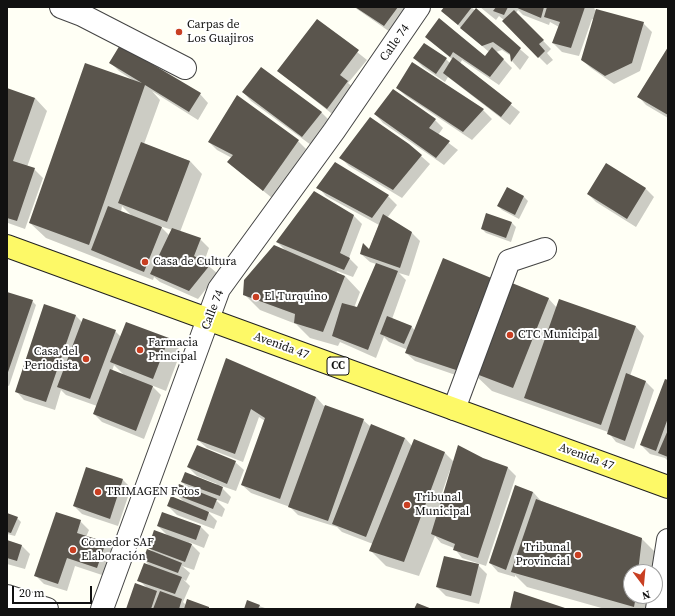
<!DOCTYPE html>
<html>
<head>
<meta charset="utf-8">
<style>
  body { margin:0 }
  #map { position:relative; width:675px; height:616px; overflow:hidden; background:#fffff5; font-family:"Source Serif 4",serif }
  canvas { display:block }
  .frame { position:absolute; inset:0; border:8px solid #111; pointer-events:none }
  .north { position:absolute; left:623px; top:564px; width:40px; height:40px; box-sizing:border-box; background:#fff; border:1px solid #a0a0a0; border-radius:50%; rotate:164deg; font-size:11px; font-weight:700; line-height:16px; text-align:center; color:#111 }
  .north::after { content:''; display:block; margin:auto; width:14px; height:18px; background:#c83f22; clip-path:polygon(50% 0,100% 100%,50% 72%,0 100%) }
  .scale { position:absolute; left:12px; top:586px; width:80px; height:18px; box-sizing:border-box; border:2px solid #111; border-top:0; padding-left:5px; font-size:12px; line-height:14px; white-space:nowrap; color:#111; -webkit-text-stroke:3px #fff; paint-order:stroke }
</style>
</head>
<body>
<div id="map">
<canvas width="675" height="616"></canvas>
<div class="frame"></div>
<div class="north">N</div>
<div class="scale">20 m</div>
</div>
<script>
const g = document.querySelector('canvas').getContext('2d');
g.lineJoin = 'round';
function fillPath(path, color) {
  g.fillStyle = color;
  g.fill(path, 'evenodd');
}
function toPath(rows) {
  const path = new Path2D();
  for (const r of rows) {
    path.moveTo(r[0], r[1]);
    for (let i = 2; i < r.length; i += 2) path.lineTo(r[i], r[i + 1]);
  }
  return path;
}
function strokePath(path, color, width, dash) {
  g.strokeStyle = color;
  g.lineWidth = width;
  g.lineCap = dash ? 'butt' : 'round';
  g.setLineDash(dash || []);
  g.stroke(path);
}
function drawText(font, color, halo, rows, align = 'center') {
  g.font = font + ' "Source Serif 4",serif';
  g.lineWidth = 4;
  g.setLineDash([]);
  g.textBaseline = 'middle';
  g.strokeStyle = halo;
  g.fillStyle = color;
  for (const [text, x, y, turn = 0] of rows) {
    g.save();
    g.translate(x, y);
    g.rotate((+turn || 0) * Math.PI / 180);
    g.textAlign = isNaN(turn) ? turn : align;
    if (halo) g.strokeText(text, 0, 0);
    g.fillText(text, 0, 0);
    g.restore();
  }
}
const shadow = toPath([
  [354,7,412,7,393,34],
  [445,7,471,7,529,57,520,70,512,61,511,56,502,50,496,52,512,68,499,85,462,60,460,64,520,112,510,125,448,77,445,82,423,67,414,58,446,59,451,64,453,60,426,37,485,57,489,52,442,11],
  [480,7,594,7,595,10,643,23,652,32,640,71,614,84,591,68,582,60,594,20,592,19,579,56,562,52,553,43,559,27,550,22,549,25,523,15,518,10,516,13,551,49,547,53,553,60,547,65,503,21,504,20,499,16,496,20],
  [317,20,367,60,348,83,356,90,336,117,278,71],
  [668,49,668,118,646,105,638,96],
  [110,62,200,94,208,103,198,120,152,91,160,100,144,144,190,161,202,174,180,232,200,239,209,248,204,262,218,274,198,299,160,282,154,277,153,280,46,238,30,223,134,81,119,71],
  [122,206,132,216,121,212],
  [160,226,172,230,169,235],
  [412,64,483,110,492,119,472,140,406,96,397,88],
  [7,89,35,98,47,111,27,167,34,169,43,178,25,229,8,223,7,225],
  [243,92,321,112,330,121,311,145,251,101],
  [375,114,435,120,443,128,438,135,458,150,444,165,383,123],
  [298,141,306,149,272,198,228,162,232,158,217,150,209,142],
  [421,156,430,164,402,198,349,166,341,158],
  [606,165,646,189,654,197,636,227,596,202,588,194],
  [318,187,388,196,397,205,387,218,412,233,420,241,409,276,399,273,406,280,392,319,412,327,415,331,496,281,548,298,557,308,560,300,636,327,644,336,630,376,646,382,654,390,634,449,616,442,608,432,492,391,473,373,470,380,415,361,406,353,408,350,389,342,384,337,376,358,340,342,338,346,310,338,296,324,260,310,244,294,287,252,277,242,354,216,362,224,349,258,358,267,353,277,337,271,336,273,345,276,360,292,354,308,357,309,376,264,370,262,361,254,369,250,379,225,326,196],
  [507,189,524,197,528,201,519,219,502,210,498,206],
  [512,223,516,227,511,242,486,233,482,229],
  [7,293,32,301,36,305,9,386,7,385],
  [75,315,82,322,115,331,121,337,127,323,169,339,181,351,166,391,151,385,161,395,144,439,102,422,94,414,97,406,66,395,61,390,55,410,24,400,16,391],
  [114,365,125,376,112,371],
  [227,360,316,397,324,406,363,420,371,427,405,438,412,446,445,453,454,462,483,459,508,468,516,476,486,566,462,558,454,548,441,543,435,536,419,576,386,566,370,550,373,544,342,532,337,527,298,515,290,507,251,493,242,485,265,421,259,417,243,462,207,448,198,440],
  [450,470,452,471,444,495,442,493],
  [668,381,668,461,665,458,650,454,641,445],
  [235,462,244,470,236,491,219,485,231,497,228,504,215,499,225,509,222,517,207,511,217,521,214,529,177,515,168,506,185,503,176,494,190,490,182,482,216,485,217,484,197,476,188,467],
  [123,480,131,488,118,526,82,514,74,506],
  [516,487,533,492,541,501,641,538,657,554,655,572,631,572,631,596,652,596,651,609,605,609,527,587,515,575,515,577,498,572,490,563],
  [7,514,17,518,21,522,15,536,7,534],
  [80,521,89,530,86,537,105,543,114,551,105,576,75,566,67,591,44,584,35,575],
  [158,526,201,527,209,535,204,548,189,542,200,553,194,570,182,566,190,573,186,581,183,579,190,586,183,602,186,605,210,609,127,609,147,588,139,580,151,567,144,560,155,554,149,548,169,537],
  [7,541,22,546,30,554,25,569,7,564],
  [478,565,487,574,479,604,446,596,437,587],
  [259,606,268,609,245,609]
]);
const building = toPath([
  [355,7,398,7,384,26],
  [444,7,472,7,458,25,441,11],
  [496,7,508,7,504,15,493,11],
  [515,7,544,7,541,18],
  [547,7,585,7,571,48,552,43,560,22,544,17],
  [476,8,521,48,511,62,510,54,493,42,482,46,460,28],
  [596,9,644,22,632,63,605,76,581,60],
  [514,10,544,40,539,44,545,51,538,58,502,21],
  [439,18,485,56,492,47,504,59,490,77,453,52,450,57,425,37],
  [317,19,359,50,340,75,348,81,327,109,277,71],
  [424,43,447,58,436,74,413,58],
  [120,45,201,93,189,112,145,85,89,245,29,223,85,63,142,83,109,63],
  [668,47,668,115,637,97],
  [453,57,512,103,501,117,443,73],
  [412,62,484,109,463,132,396,88],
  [261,67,322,112,302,137,242,92],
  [7,88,35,98,13,161,35,168,17,221,7,218],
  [393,89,436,119,429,128,450,141,436,158,374,114],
  [237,95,299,140,263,191,227,162,233,155,208,142],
  [370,117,409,144,422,155,393,190,339,158],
  [141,142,190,161,167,222,118,203],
  [335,162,389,195,372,218,316,188],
  [606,163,646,188,627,219,587,194],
  [507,187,524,196,515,215,497,206],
  [314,191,354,215,340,253,350,258,344,270,276,242],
  [108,206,162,227,144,272,91,250],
  [486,213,512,222,506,238,481,229],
  [383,214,412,232,400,268,360,254,363,243,369,249],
  [172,228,201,238,194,256,210,265,189,291,150,274],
  [274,245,345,276,323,332,294,323,295,314,243,295,244,280],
  [443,258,496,280,462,372,405,353],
  [376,263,398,271,368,350,332,336,342,303,357,307],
  [507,281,549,298,513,388,471,372],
  [7,292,33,300,7,375],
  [559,299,636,326,601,425,524,398],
  [44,304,76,315,46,402,15,392],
  [387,316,412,326,404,344,380,334],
  [83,318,116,330,90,399,57,387],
  [126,322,169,338,153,379,110,362],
  [226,358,316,397,280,499,241,485,265,418,251,409,235,454,197,440],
  [110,369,153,386,136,431,93,414],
  [626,373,646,381,625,441,607,434],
  [665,379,668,380,668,418,656,451,640,445],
  [325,405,364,419,328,521,288,507],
  [371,424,405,438,366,537,332,524],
  [668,430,668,457,658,453],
  [414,439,445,452,404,562,369,551],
  [197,445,236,461,227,484,187,467],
  [458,445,483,458,508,467,478,558,453,550,455,544,431,534],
  [86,467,123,479,110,519,73,506],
  [185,472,223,487,220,496,181,482],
  [179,484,217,499,213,509,174,494],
  [515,485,533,492,506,570,489,563],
  [171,496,209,512,206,521,167,506],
  [536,499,642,538,638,572,631,572,631,596,636,596,634,607,511,572],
  [56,512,81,520,77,533,106,542,97,568,67,558,58,584,34,576],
  [162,512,201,526,196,540,157,526],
  [7,513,18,517,11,533,7,532],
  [154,530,192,544,185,562,148,548],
  [7,540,22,545,17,561,7,558],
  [147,549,182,563,178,573,143,560],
  [444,556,479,564,471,596,436,587],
  [144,563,182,577,175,594,137,581],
  [135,583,157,591,151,609,126,609],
  [160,591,182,599,179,609,153,609],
  [514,591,568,609,510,609],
  [187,599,209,607,209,609,184,609],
  [247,600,260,605,258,609,244,609],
  [417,603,432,609,414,609]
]);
const minor = toPath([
  [61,7,82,15,185,68],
  [454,409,509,261,545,249],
  [7,596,47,609],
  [102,609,219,289,334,131,419,7],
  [657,609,668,540]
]);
const major = toPath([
  [7,246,668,487]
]);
const markers = [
  [179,32,4,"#c83f22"],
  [145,262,4,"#c83f22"],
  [256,297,4,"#c83f22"],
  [510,335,4,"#c83f22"],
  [140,350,4,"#c83f22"],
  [86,359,4,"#c83f22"],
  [98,492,4,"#c83f22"],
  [407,505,4,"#c83f22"],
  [73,550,4,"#c83f22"],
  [578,555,4,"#c83f22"]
];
const shields = [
  [338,366,22]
];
const shieldNames = [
  ["CC",338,366]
];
const poiNames = [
  ["Carpas de",187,25],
  ["Los Guajiros",187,39],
  ["Casa de Cultura",153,262],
  ["El Turquino",264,297],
  ["CTC Municipal",518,335],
  ["Farmacia",148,343],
  ["Principal",148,357],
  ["Casa del",78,352,"right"],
  ["Periodista",78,366,"right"],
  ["TRIMAGEN Fotos",106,492],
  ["Tribunal",415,498],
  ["Municipal",415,512],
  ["Comedor SAF",81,543],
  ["Elaboración",81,557],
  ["Tribunal",570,548,"right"],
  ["Provincial",570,562,"right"]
];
const streetNames = [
  ["Calle 74",395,43,-55],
  ["Calle 74",213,310,-69],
  ["Avenida 47",281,346,20],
  ["Avenida 47",586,457,20]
];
fillPath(shadow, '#0003');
fillPath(building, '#5a554d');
strokePath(minor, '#444', 24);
strokePath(major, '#222', 24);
strokePath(minor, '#fff', 22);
strokePath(major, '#fdf967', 22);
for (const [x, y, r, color] of markers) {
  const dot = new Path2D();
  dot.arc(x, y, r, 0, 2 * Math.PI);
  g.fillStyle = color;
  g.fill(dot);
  strokePath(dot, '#fff', 1.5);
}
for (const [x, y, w] of shields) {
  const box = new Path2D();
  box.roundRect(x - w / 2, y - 9, w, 18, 3);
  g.fillStyle = '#fff';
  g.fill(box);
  strokePath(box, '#111', 1);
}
drawText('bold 11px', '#111', null, shieldNames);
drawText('12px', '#111', '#fff', poiNames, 'left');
drawText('12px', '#111', '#fff', streetNames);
</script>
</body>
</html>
